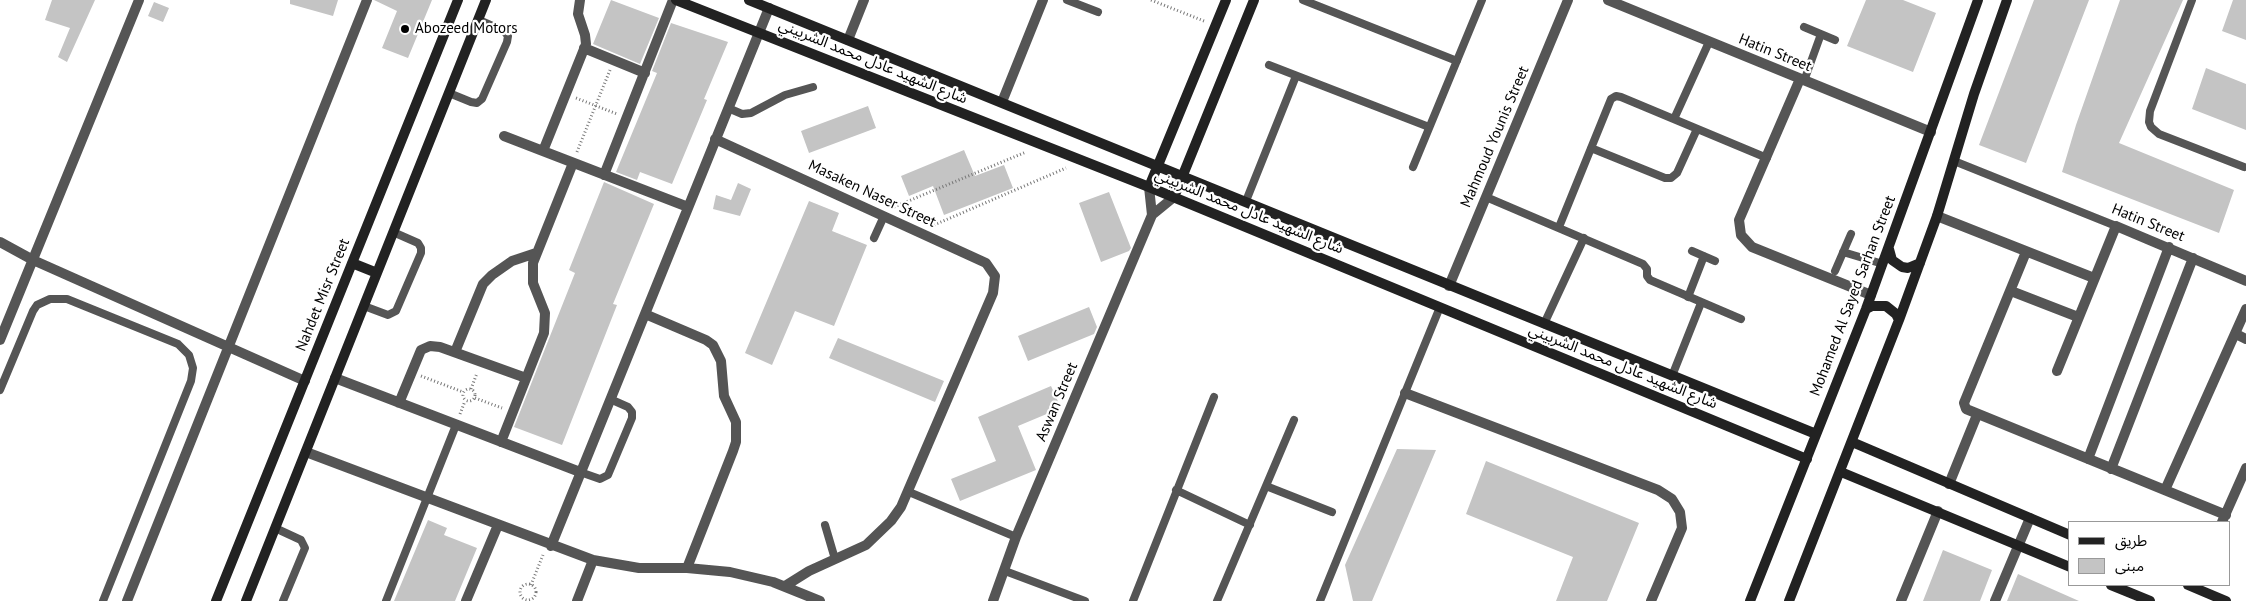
<!DOCTYPE html>
<html>
<head>
<meta charset="utf-8">
<style>
  body { margin:0 }
  #map { position:relative; width:2246px; height:601px; overflow:hidden; background:#fff; font-family:"PT Sans","Noto Sans Arabic",sans-serif }
  canvas { display:block }
  .legend { position:absolute; left:2068px; top:521px; width:162px; height:65px; box-sizing:border-box; background:#fff; border:1px solid #999; margin:0; padding:6px 9px; list-style:none; font-size:15px; color:#000 }
  .legend li { display:flex; align-items:center; gap:10px; height:25px }
  .legend b { width:25px; border:1px solid #999 }
</style>
</head>
<body>
<div id="map">
<canvas width="2246" height="601"></canvas>
<ul class="legend">
<li><b style="height:6px;background:#222"></b>طريق</li>
<li><b style="height:14px;background:#c4c4c4"></b>مبنى</li>
</ul>
</div>
<script>
const g = document.querySelector('canvas').getContext('2d');
g.lineJoin = 'round';
function fillPath(path, color) {
  g.fillStyle = color;
  g.fill(path, 'evenodd');
}
function toPath(rows) {
  const path = new Path2D();
  for (const r of rows) {
    if (r.length === 3) {
      path.moveTo(r[0] + r[2], r[1]);
      path.arc(r[0], r[1], r[2], 0, 2 * Math.PI);
      continue;
    }
    path.moveTo(r[0], r[1]);
    for (let i = 2; i < r.length; i += 2) path.lineTo(r[i], r[i + 1]);
  }
  return path;
}
function strokePath(path, color, width, dash) {
  g.strokeStyle = color;
  g.lineWidth = width;
  g.lineCap = dash ? 'butt' : 'round';
  g.setLineDash(dash || []);
  g.stroke(path);
}
function drawText(font, color, halo, rows, align = 'center') {
  g.font = font + ' "PT Sans","Noto Sans Arabic",sans-serif';
  g.lineWidth = 4.5;
  g.setLineDash([]);
  g.textBaseline = 'middle';
  g.strokeStyle = halo;
  g.fillStyle = color;
  for (const [text, x, y, turn = 0] of rows) {
    g.save();
    g.translate(x, y);
    g.rotate((+turn || 0) * Math.PI / 180);
    g.textAlign = isNaN(turn) ? turn : align;
    if (halo) g.strokeText(text, 0, 0);
    g.fillText(text, 0, 0);
    g.restore();
  }
}
const building = toPath([
  [52,0,95,0,67,62,58,57,70,28,45,20],
  [290,0,338,0,333,16,290,4],
  [374,0,432,0,408,58,382,48,397,11],
  [611,0,659,18,640,64,593,44],
  [1866,0,1903,0,1936,13,1913,72,1847,46],
  [2034,0,2089,0,2026,163,1979,145],
  [2120,0,2183,0,2119,143,2234,190,2219,233,2062,172,2076,125],
  [2233,0,2246,0,2246,40,2222,31],
  [154,2,169,8,163,22,148,16],
  [671,23,728,42,704,99,707,100,672,184,640,172,637,180,616,172,657,73,652,71],
  [2206,68,2246,84,2246,130,2192,109],
  [868,106,876,128,809,153,801,131],
  [964,150,975,176,1004,165,1013,188,944,215,933,186,909,196,901,176],
  [604,182,654,204,613,304,617,305,562,445,514,427,575,273,569,270],
  [738,183,751,189,740,216,713,209,716,195,731,200],
  [1109,192,1131,248,1129,251,1101,262,1079,203],
  [809,201,839,213,832,231,867,245,834,326,795,311,772,365,745,353],
  [1089,307,1097,327,1094,334,1028,361,1018,336],
  [838,338,944,381,935,402,829,358],
  [1051,386,1061,408,1018,426,1036,470,960,501,951,479,996,461,978,417],
  [1397,449,1436,450,1372,601,1353,601,1345,565],
  [1486,461,1639,523,1607,601,1556,601,1573,557,1466,514],
  [428,520,447,528,444,535,477,548,455,601,394,601],
  [1943,550,1992,570,1980,601,1923,601],
  [2018,574,2079,601,2007,601]
]);
const path = toPath([
  [1151,0,1204,21],
  [576,98,617,114],
  [577,152,610,70],
  [894,207,1026,152],
  [934,225,1066,168],
  [421,376,463,392],
  [469,395,6],
  [471,389,477,373],
  [475,398,502,408],
  [460,414,465,401],
  [528,592,8],
  [531,585,543,555]
]);
const lane = toPath([
  [1067,0,1098,12],
  [1303,0,1457,61],
  [2192,0,2150,111,2149,122,2151,127,2159,134,2244,167],
  [1804,27,1835,40],
  [1269,65,1429,127],
  [1804,81,1821,34],
  [449,93,471,102,477,103,482,99,507,42,508,36,504,31,479,20],
  [728,108,742,114,751,113,785,95,813,87],
  [1674,119,1709,42],
  [1591,148,1665,178,1671,178,1677,173,1697,129],
  [1954,161,2116,226],
  [1413,167,1482,0],
  [1486,197,1643,264,1647,269,1647,276,1650,280,1741,319],
  [1246,201,1296,76],
  [1559,227,1611,99,1616,96,1621,97,1767,158],
  [874,238,884,216],
  [1692,251,1715,261],
  [1843,252,1883,264],
  [1835,271,1851,234],
  [1688,297,1704,256],
  [364,306,388,315,396,311,421,253,421,248,418,243,393,232],
  [1544,324,1584,238],
  [1672,376,1701,303],
  [0,390,33,311,37,305,50,299,67,299,178,344,189,355,193,368,191,381,103,601],
  [580,472,600,479,608,475,632,418,632,412,628,407,610,399],
  [1266,486,1332,512],
  [1176,490,1250,525],
  [909,492,1016,537],
  [825,525,835,559],
  [275,528,301,540,305,548,283,601],
  [1005,571,1085,601],
  [386,601,456,425],
  [1133,601,1214,397],
  [1217,601,1294,420],
  [1320,601,1440,307]
]);
const street = toPath([
  [1608,0,1931,132],
  [848,40,864,0],
  [584,48,645,73],
  [1800,79,1739,220,1741,235,1752,247,1871,295],
  [1002,102,1043,0],
  [504,136,688,207],
  [715,139,986,263,995,276,993,293,901,507,891,521,866,545,809,571,785,586],
  [543,151,586,44,585,35,578,14,580,0],
  [604,175,673,0],
  [1152,215,1174,197],
  [1937,216,2094,278],
  [0,242,33,260,305,381],
  [2026,252,1964,403,1966,409,2226,515],
  [1449,286,1568,0],
  [2011,291,2078,317],
  [645,314,706,340,713,345,721,361,724,396,736,422,736,442,733,451,687,568],
  [2236,334,2246,339],
  [0,340,139,0],
  [455,352,483,284,492,275,512,261,536,253],
  [2057,371,2116,226,2246,281],
  [335,378,580,472],
  [1405,393,1658,490,1672,499,1680,512,1682,528,1651,601],
  [399,403,421,350,430,346,440,347,526,378],
  [501,442,544,333,545,313,533,283,533,263,573,163],
  [306,452,593,560,639,568,687,568,730,572,773,582,820,601],
  [2088,459,2169,247],
  [2111,469,2193,258],
  [1949,484,1977,415],
  [2165,490,2246,309],
  [2222,522,2246,468],
  [551,546,769,8],
  [127,601,367,0],
  [466,601,498,525],
  [577,601,593,560],
  [993,601,1016,537,1152,215,1149,187],
  [1901,601,1938,511],
  [1995,601,2030,518]
]);
const secondary = toPath([
  [676,0,1149,187,1807,459],
  [749,0,1816,434],
  [1149,187,1226,0],
  [1174,197,1254,0],
  [1889,249,1892,260,1902,267,1908,268,1920,263],
  [352,263,377,273],
  [1866,309,1872,306,1886,306,1896,314,1899,320],
  [1852,442,2070,535],
  [1841,472,2070,567],
  [2111,585,2150,601],
  [2188,585,2226,601],
  [216,601,458,0],
  [246,601,486,0],
  [1750,601,1866,309,1978,0],
  [1789,601,1899,320,1937,216,1974,94,2007,0]
]);
const markers = [
  [405,29,5,"#000"]
];
const poiNames = [
  ["Abozeed Motors",415,29]
];
const streetNames = [
  ["Hatin Street",1775,53,22],
  ["شارع الشهيد عادل محمد الشربيني",873,62,22],
  ["Mahmoud Younis Street",1495,137,-67],
  ["Masaken Naser Street",872,194,25],
  ["شارع الشهيد عادل محمد الشربيني",1249,212,22],
  ["Hatin Street",2148,223,22],
  ["Nahdet Misr Street",323,295,-68],
  ["Mohamed Al Sayed Sarhan Street",1853,296,-69],
  ["شارع الشهيد عادل محمد الشربيني",1623,367,22],
  ["Aswan Street",1057,402,-67]
];
fillPath(building, '#c4c4c4');
strokePath(path, '#777', 3, [1, 2.5]);
strokePath(lane, '#555', 8);
strokePath(street, '#555', 10);
strokePath(secondary, '#222', 10);
for (const [x, y, r, color] of markers) {
  const dot = new Path2D();
  dot.arc(x, y, r, 0, 2 * Math.PI);
  g.fillStyle = color;
  g.fill(dot);
  strokePath(dot, '#fff', 2);
}
drawText('15px', '#000', '#fff', poiNames, 'left');
drawText('15px', '#000', '#fff', streetNames);
</script>
</body>
</html>
